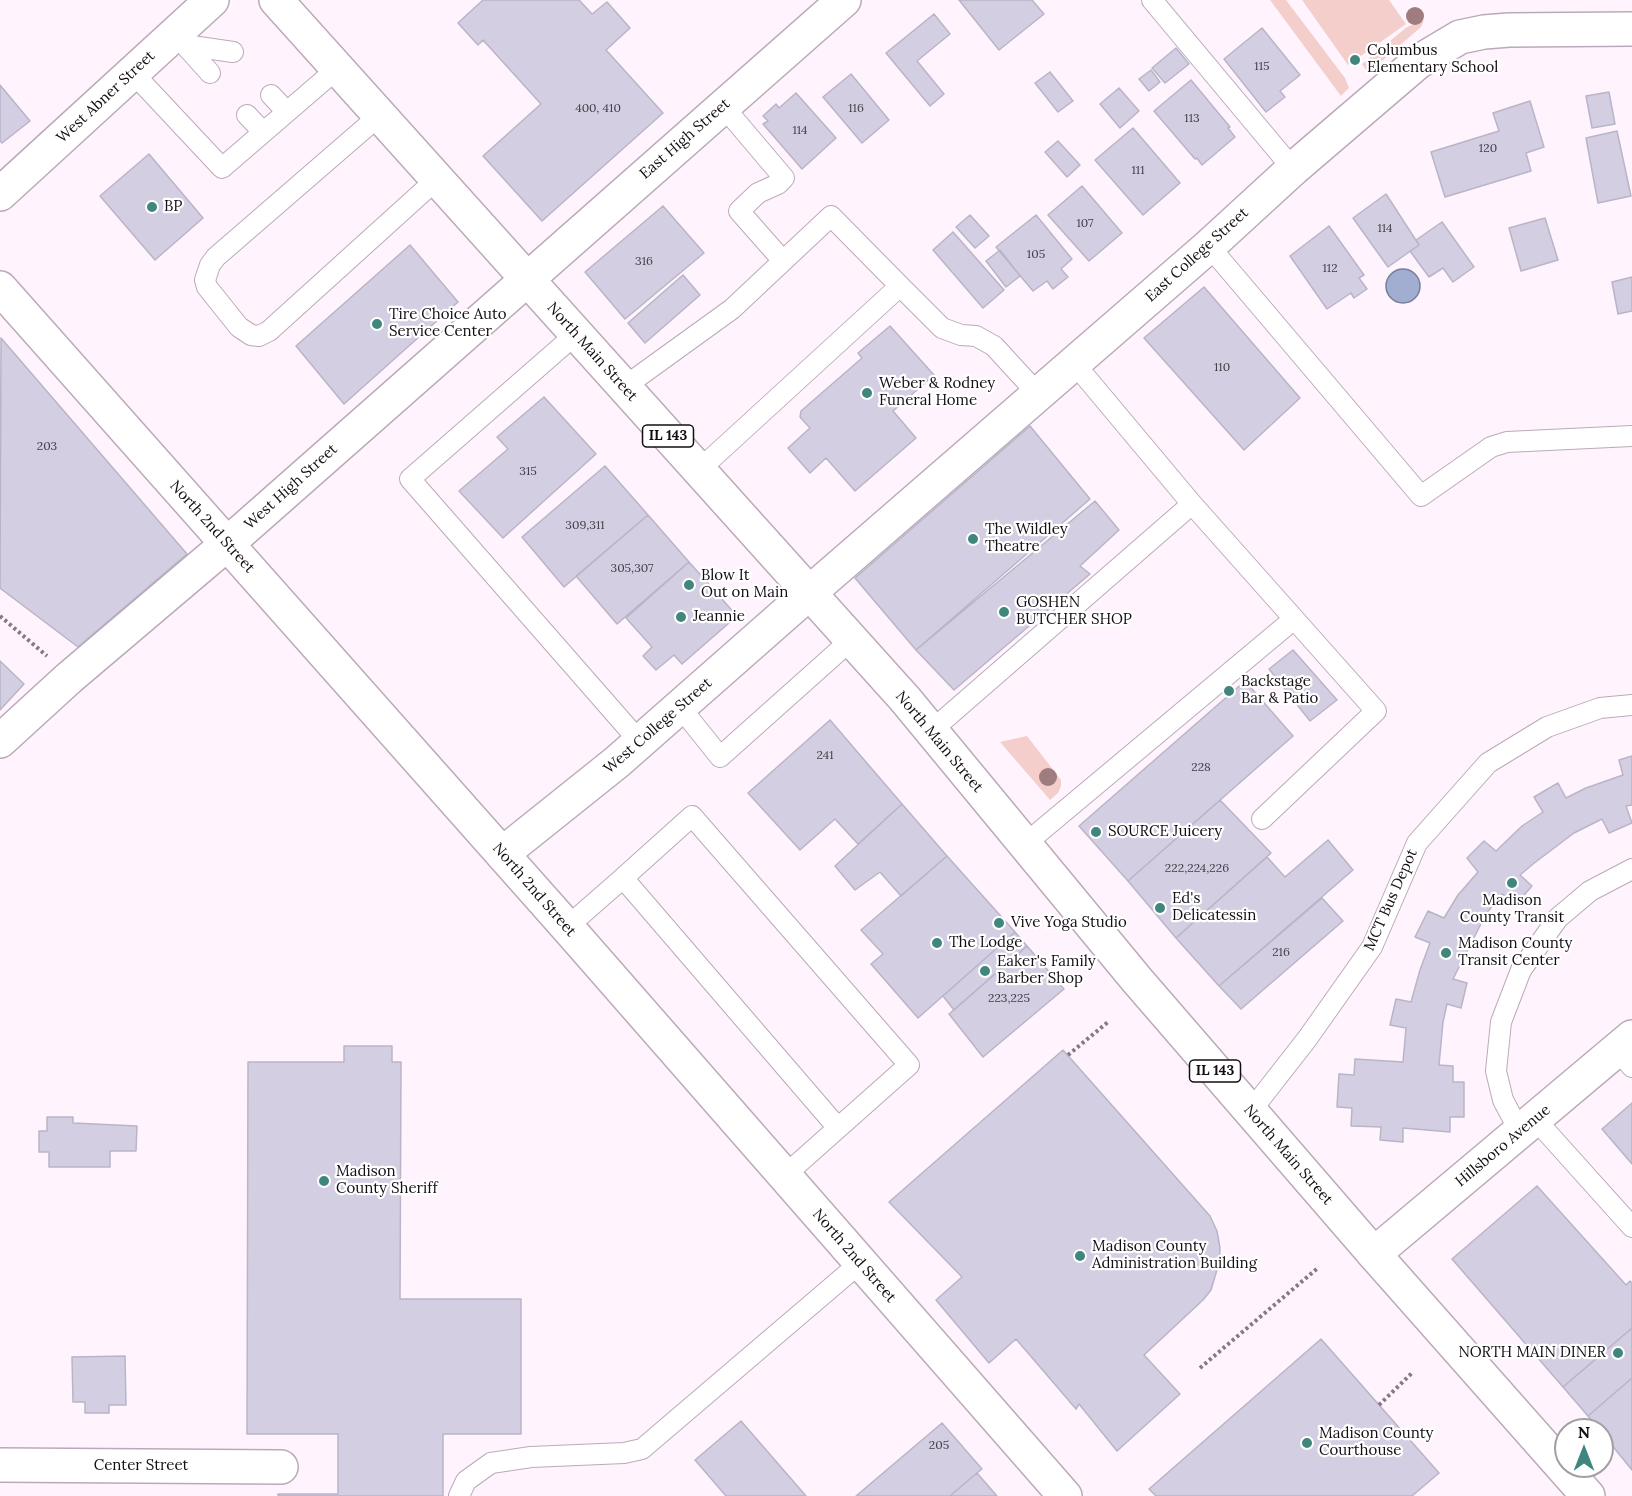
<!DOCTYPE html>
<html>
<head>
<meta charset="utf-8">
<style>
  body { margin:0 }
  #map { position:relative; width:1632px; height:1496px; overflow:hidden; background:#fff4fe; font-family:Lora,serif }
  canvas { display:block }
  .north { position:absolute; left:1554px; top:1418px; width:60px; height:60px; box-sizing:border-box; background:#fff; border:2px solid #a19fa1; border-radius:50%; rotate:0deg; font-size:16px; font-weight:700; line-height:24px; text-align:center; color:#130e13 }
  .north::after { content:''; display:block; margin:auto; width:21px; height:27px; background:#40867d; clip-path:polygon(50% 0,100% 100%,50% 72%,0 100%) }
</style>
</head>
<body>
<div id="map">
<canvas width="1632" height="1496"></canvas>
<div class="north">N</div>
</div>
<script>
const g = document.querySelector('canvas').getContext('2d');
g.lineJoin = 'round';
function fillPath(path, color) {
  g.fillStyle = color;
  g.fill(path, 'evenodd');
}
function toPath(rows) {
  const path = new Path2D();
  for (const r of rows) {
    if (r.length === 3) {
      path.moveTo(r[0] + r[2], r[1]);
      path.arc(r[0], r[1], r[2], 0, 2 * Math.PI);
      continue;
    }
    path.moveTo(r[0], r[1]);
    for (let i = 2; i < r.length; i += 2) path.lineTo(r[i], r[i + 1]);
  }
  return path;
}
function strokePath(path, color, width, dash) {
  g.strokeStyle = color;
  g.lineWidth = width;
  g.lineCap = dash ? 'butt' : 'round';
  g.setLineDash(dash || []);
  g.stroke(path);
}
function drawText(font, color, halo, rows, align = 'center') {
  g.font = font + ' Lora,serif';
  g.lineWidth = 4.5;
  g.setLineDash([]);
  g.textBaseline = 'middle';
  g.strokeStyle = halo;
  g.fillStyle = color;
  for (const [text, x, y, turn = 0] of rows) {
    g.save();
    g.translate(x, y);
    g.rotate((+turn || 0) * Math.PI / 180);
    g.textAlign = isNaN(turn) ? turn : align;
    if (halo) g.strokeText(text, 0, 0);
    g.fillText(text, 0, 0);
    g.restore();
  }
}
const green = toPath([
  [1270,0,1286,0,1345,78,1349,88,1341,96],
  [1302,0,1389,0,1406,24,1348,65],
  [1424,20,1421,27,1368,73,1362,64,1407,27],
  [1027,736,1061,780,1061,786,1058,793,1050,800,1000,742]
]);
const water = toPath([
  [1403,286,17]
]);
const building = toPath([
  [483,0,579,0,592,14,607,2,630,28,606,50,663,113,542,221,483,156,541,104,483,40,478,45,458,23,483,0],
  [959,0,1032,0,1044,14,999,50,959,0],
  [934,14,950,34,917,61,944,94,930,106,886,53,934,14],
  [1262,28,1300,75,1280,91,1285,97,1266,112,1224,59,1262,28],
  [1176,48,1189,64,1165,83,1152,68,1176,48],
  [1151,70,1160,82,1149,91,1139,79,1151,70],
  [1050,72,1073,101,1058,112,1035,83,1050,72],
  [851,74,889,120,862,143,823,97,851,74],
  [1191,80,1230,127,1228,128,1235,137,1202,165,1197,158,1195,159,1154,111,1191,80],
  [0,85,30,121,2,143,0,141,0,85],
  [1119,88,1139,111,1120,128,1100,104,1119,88],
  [1609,92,1615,124,1592,128,1586,96,1609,92],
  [796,93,836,138,802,169,763,124,768,121,763,116,776,104,779,108,796,93],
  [1530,101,1544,147,1526,153,1531,171,1445,197,1431,152,1499,131,1493,113,1530,101],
  [1133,128,1180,183,1143,215,1095,160,1133,128],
  [1617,131,1631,196,1598,203,1586,138,1617,131],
  [1058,141,1080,165,1067,177,1045,152,1058,141],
  [149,154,203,218,155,260,100,196,149,154],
  [1082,186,1122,233,1089,261,1048,215,1082,186],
  [1386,194,1419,245,1388,267,1353,218,1386,194],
  [663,206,704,253,625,319,585,272,663,206],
  [970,215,989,236,975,248,956,227,970,215],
  [1036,215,1072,259,1061,269,1068,277,1053,289,1047,281,1033,291,996,247,1036,215],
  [1545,218,1558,260,1521,271,1509,228,1545,218],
  [1442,222,1474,267,1453,282,1443,268,1429,277,1410,251,1419,245,1416,240,1442,222],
  [1329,226,1364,275,1359,278,1367,289,1354,298,1351,293,1327,309,1290,256,1329,226],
  [953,232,1004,290,983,308,933,250,953,232],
  [410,245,458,302,344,404,296,346,410,245],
  [1000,250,1020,276,1006,287,986,261,1000,250],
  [683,275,700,295,645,343,628,323,683,275],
  [1632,277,1632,311,1618,314,1612,282,1632,277],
  [1204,287,1300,398,1244,450,1144,338,1204,287],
  [890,326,934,375,893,411,916,438,855,491,826,458,810,473,788,448,810,428,800,417,801,411,862,358,858,353,890,326],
  [1,338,187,554,78,647,0,588,1,338],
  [544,397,596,454,503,538,459,491,508,449,497,437,544,397],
  [1030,426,1090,499,916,650,855,578,1030,426],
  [605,466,648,515,564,587,522,537,605,466],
  [1095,501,1119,530,1080,566,1090,574,954,690,916,650,1095,501],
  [648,515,689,562,617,624,576,576,648,515],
  [689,562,737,616,682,664,674,655,656,670,643,656,652,647,626,618,689,562],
  [1293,650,1337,700,1310,721,1269,669,1293,650],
  [0,661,24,684,0,710,0,661],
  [1245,681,1293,736,1128,881,1079,826,1245,681],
  [830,720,902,804,858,844,835,819,800,850,748,793,830,720],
  [1632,756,1632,805,1626,806,1632,823,1609,833,1602,819,1574,833,1533,864,1520,875,1532,886,1517,903,1502,894,1486,914,1453,979,1467,983,1461,1008,1447,1004,1443,1022,1439,1065,1453,1066,1453,1082,1464,1082,1464,1117,1450,1117,1450,1132,1403,1128,1403,1142,1380,1140,1381,1127,1351,1126,1352,1108,1337,1107,1339,1074,1354,1075,1355,1059,1403,1062,1406,1028,1390,1025,1396,999,1411,1002,1420,970,1430,943,1415,937,1428,911,1444,918,1458,895,1478,872,1467,858,1484,841,1496,851,1522,826,1543,812,1534,797,1558,783,1566,798,1586,788,1623,775,1619,760,1632,756],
  [1220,800,1271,853,1176,938,1128,881,1220,800],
  [902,804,947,856,901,896,880,872,855,890,835,866,902,804],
  [1328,840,1353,870,1219,986,1176,938,1267,857,1285,877,1328,840],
  [947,856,1015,932,918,1018,871,964,883,954,861,930,947,856],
  [1322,898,1343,921,1241,1009,1219,986,1322,898],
  [1015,932,1027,946,954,1010,943,996,1015,932],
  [1027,946,1064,989,983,1057,949,1014,1027,946],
  [344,1046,392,1046,392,1062,401,1062,400,1299,521,1299,521,1434,443,1434,443,1496,278,1496,278,1494,338,1494,338,1434,247,1434,248,1062,344,1062,344,1046],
  [1063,1050,1210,1216,1217,1231,1220,1248,1219,1263,1211,1290,1203,1300,1144,1355,1180,1394,1117,1451,1079,1404,1076,1409,1016,1339,989,1363,936,1300,962,1277,889,1202,1063,1050],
  [1632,1103,1632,1164,1602,1129,1632,1103],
  [47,1117,73,1117,73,1123,137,1126,136,1151,110,1151,110,1167,49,1167,49,1152,39,1152,39,1131,47,1131,47,1117],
  [1537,1186,1626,1285,1630,1281,1632,1283,1632,1328,1563,1387,1452,1259,1537,1186],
  [1632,1328,1632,1378,1588,1416,1563,1387,1632,1328],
  [1321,1339,1439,1473,1412,1496,1156,1496,1149,1489,1321,1339],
  [125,1356,126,1405,109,1405,109,1413,85,1413,85,1402,73,1402,72,1357,125,1356],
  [1632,1378,1632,1470,1602,1433,1602,1430,1599,1430,1588,1416,1632,1378],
  [741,1421,806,1496,726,1496,695,1460,741,1421],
  [942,1423,982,1469,977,1473,950,1496,856,1496,942,1423],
  [977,1473,997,1496,950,1496,977,1473]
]);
const path = toPath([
  [0,616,47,656],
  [1068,1055,1108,1022],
  [1200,1368,1319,1267],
  [1379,1405,1413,1372]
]);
const service = toPath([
  [1152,0,1293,169],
  [175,34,210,73],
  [185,45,233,52],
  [133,73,222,168,338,68],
  [271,95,287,112],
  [723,106,784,178,778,184,758,193,739,211,783,261],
  [247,115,263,132],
  [380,115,216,257,210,265,205,280,207,287,239,327,251,335,259,336,269,331,437,179],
  [1209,246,1421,496,1491,447,1507,442,1632,436],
  [900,286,942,328,961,335,976,336,994,346,1038,394],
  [576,334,410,479,640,742],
  [1074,363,1192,504,1376,711,1262,819],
  [624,387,732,309,831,216,900,286,699,470],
  [680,707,720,757,851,640],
  [931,731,1192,504],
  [1025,844,1294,619],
  [567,927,623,878,838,1128,909,1065,692,816,623,878],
  [1617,1049,1632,1067],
  [1250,1112,1307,1039,1372,947,1417,843,1488,763,1547,727,1600,708,1632,705],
  [1535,1119,1632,1227],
  [1520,1132,1503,1100,1496,1071,1501,1022,1521,970,1558,918,1590,891,1632,869],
  [784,1176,838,1128],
  [459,1496,466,1481,491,1463,531,1457,624,1453,642,1449,860,1263]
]);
const minor = toPath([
  [0,194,212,0],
  [0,288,567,927,1065,1496],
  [0,741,69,678,227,544,844,0],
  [502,854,617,762,809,593,1209,246,1293,169,1418,62,1460,37,1484,32,1509,30,1632,29],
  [0,1465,281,1467]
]);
const tertiary = toPath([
  [1374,1254,1632,1037]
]);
const primary = toPath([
  [276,0,905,699,1137,980,1374,1254,1588,1496]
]);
const trees = [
  [1415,16],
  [1048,777]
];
const markers = [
  [1355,60,6,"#40867d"],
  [152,207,6,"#40867d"],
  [377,324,6,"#40867d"],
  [867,393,6,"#40867d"],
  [973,539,6,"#40867d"],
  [689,585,6,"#40867d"],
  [1004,612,6,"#40867d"],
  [681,617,6,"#40867d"],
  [1229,691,6,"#40867d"],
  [1096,832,6,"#40867d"],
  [1512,883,6,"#40867d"],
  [1160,908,6,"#40867d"],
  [999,923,6,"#40867d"],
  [937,943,6,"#40867d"],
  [1446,953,6,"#40867d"],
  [985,971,6,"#40867d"],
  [324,1181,6,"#40867d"],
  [1080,1256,6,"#40867d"],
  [1618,1353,6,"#40867d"],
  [1307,1443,6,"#40867d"]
];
const numberNames = [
  ["115",1262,67],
  ["400, 410",598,109],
  ["116",856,109],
  ["113",1192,119],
  ["114",800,131],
  ["120",1488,149],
  ["111",1138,171],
  ["107",1085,224],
  ["114",1385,229],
  ["105",1036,255],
  ["316",644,262],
  ["112",1330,269],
  ["110",1222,368],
  ["203",47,447],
  ["315",528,472],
  ["309,311",585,526],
  ["305,307",632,569],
  ["241",825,756],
  ["228",1201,768],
  ["222,224,226",1197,869],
  ["216",1281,953],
  ["223,225",1009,999],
  ["205",939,1446]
];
const shields = [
  [668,436,51],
  [1215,1071,51]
];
const shieldNames = [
  ["IL 143",668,436],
  ["IL 143",1215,1071]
];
const poiNames = [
  ["Columbus",1367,51],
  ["Elementary School",1367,68],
  ["BP",164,207],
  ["Tire Choice Auto",389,315],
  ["Service Center",389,332],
  ["Weber & Rodney",879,384],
  ["Funeral Home",879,401],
  ["The Wildley",985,530],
  ["Theatre",985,547],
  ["Blow It",701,576],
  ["Out on Main",701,593],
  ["GOSHEN",1016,603],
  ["BUTCHER SHOP",1016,620],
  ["Jeannie",693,617],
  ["Backstage",1241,682],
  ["Bar & Patio",1241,699],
  ["SOURCE Juicery",1108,832],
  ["Ed's",1172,899],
  ["Delicatessin",1172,916],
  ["Madison",1512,901,"center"],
  ["County Transit",1512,918,"center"],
  ["Vive Yoga Studio",1011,923],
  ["The Lodge",949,943],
  ["Madison County",1458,944],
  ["Transit Center",1458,961],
  ["Eaker's Family",997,962],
  ["Barber Shop",997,979],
  ["Madison",336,1172],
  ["County Sheriff",336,1189],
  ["Madison County",1092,1247],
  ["Administration Building",1092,1264],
  ["NORTH MAIN DINER",1606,1353,"right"],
  ["Madison County",1319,1434],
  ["Courthouse",1319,1451]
];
const streetNames = [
  ["West Abner Street",106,97,-43],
  ["East High Street",685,139,-41],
  ["East College Street",1197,255,-42],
  ["North Main Street",592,352,48],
  ["West High Street",291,487,-42],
  ["North 2nd Street",212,527,48],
  ["West College Street",658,726,-41],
  ["North Main Street",939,742,50],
  ["North 2nd Street",534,890,49],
  ["MCT Bus Depot",1391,900,-66],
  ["Hillsboro Avenue",1503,1146,-40],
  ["North Main Street",1288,1155,49],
  ["North 2nd Street",854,1256,49],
  ["Center Street",141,1466]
];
fillPath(green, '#f4ceca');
fillPath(water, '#a2aed1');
strokePath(water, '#777e98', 1.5);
fillPath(building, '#d4cee2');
strokePath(building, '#b9b4c7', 1.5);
strokePath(service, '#baaab9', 22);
strokePath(minor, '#baaab9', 36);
strokePath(tertiary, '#baaab9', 36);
strokePath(primary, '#baaab9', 36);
strokePath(path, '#837b83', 4, [3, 3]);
strokePath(service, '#fff', 20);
strokePath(minor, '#fff', 33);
strokePath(tertiary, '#fff', 33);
strokePath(primary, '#fff', 33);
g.fillStyle = '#9f7c80';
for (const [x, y] of trees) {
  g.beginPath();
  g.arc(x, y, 9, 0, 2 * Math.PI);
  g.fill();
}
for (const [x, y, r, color] of markers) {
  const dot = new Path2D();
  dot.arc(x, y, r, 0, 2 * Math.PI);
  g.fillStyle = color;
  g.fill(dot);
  strokePath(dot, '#fff', 2);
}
drawText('12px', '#433e47', null, numberNames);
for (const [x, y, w] of shields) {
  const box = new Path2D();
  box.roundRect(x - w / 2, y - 11, w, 22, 4.5);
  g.fillStyle = '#fff';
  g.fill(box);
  strokePath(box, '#130e13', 1.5);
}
drawText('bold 14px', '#130e13', null, shieldNames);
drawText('15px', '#130e13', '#fff', poiNames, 'left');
drawText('15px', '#130e13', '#fff', streetNames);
</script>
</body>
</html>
